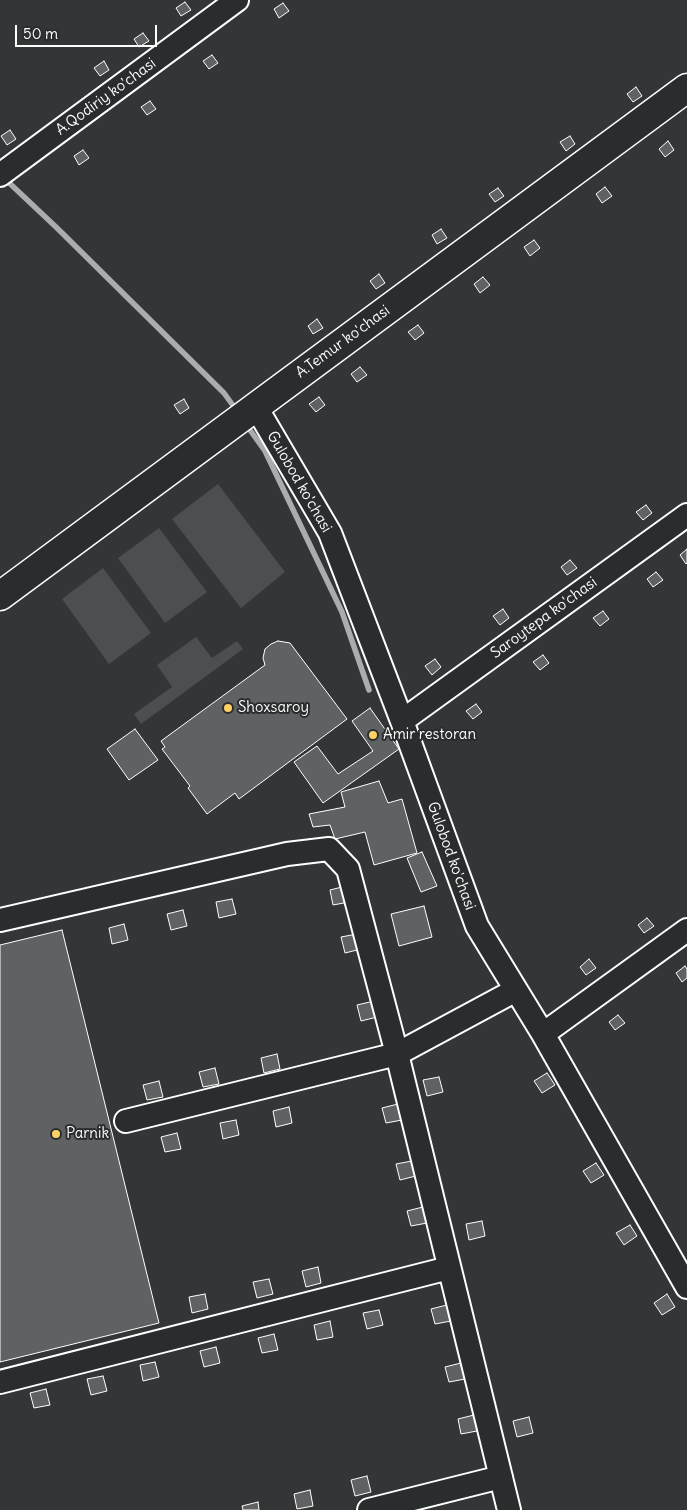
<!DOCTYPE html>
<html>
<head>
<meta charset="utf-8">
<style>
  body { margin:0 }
  #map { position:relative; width:687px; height:1510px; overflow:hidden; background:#333536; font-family:Delius,sans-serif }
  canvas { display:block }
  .scale { position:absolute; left:15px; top:25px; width:142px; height:22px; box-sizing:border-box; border:2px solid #fff; border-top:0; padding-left:6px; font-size:15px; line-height:18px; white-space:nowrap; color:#fff; -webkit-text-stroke:4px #2a2d2e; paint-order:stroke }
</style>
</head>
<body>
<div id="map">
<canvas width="687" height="1510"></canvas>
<div class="scale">50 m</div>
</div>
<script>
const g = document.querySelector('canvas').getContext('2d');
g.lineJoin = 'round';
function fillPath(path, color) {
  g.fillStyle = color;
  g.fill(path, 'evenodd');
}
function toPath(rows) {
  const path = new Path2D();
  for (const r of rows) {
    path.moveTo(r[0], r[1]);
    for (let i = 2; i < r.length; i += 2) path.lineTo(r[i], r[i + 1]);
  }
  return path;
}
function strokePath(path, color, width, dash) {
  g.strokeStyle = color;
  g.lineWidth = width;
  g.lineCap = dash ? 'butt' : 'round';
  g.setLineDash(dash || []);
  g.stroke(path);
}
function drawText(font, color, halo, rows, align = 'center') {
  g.font = font + ' Delius,sans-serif';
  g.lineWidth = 4;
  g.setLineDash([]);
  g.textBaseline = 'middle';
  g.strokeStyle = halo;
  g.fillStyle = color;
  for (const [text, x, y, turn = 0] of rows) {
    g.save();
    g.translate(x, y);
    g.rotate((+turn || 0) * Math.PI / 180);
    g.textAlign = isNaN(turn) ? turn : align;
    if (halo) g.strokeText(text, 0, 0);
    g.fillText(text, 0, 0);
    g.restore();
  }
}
const green = toPath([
  [218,484,285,572,241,608,172,519],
  [159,528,207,592,165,623,118,558],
  [103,568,151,633,109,664,62,599],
  [196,637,212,658,237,641,243,649,141,724,134,714,172,687,157,665]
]);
const stream = toPath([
  [4,178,56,227,224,393,237,411],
  [245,423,265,451,342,612,369,690]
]);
const building = toPath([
  [185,2,191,10,181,16,176,8,185,2],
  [283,3,289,11,279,18,274,9,283,3],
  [143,33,149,41,139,47,134,39,143,33],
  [212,55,218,63,209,69,203,61,212,55],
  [104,61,109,70,100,76,94,68,104,61],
  [636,87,642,96,633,102,627,94,636,87],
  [150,101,156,109,147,115,141,107,150,101],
  [10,130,16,139,7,145,1,136,10,130],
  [570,136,575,144,566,151,560,142,570,136],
  [668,141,674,150,665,157,659,149,668,141],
  [83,150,89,158,79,165,74,156,83,150],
  [605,187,612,196,602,203,596,194,605,187],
  [498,188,504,196,495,202,489,194,498,188],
  [441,229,447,238,437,244,432,235,441,229],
  [534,240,540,248,530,256,524,247,534,240],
  [379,274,385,283,376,289,370,281,379,274],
  [483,277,490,285,480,293,474,284,483,277],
  [317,319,323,328,313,334,308,326,317,319],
  [418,325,424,333,415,340,408,332,418,325],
  [360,367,367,375,357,382,351,374,360,367],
  [319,397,325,405,316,412,309,404,319,397],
  [184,399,189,408,180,414,174,405,184,399],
  [646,505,652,513,643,520,636,512,646,505],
  [687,549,687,563,686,564,680,555,687,549],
  [570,560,577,568,567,575,561,567,570,560],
  [656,572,663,580,653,587,647,579,656,572],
  [503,609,509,618,500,625,493,616,503,609],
  [603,611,609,619,600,626,593,618,603,611],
  [278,641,290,643,347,719,239,799,235,793,207,814,188,788,190,786,162,749,165,747,161,741,265,665,263,658,265,649,271,644,278,641],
  [543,655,549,663,540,670,533,662,543,655],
  [435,659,441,667,432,675,425,666,435,659],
  [476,704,482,712,473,719,466,711,476,704],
  [370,708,399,749,323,803,294,762,317,746,338,774,373,751,352,721,370,708],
  [135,729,158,760,129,780,107,749,135,729],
  [379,781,388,803,402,799,417,853,374,865,365,832,335,839,330,825,313,827,309,814,345,807,341,792,379,781],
  [422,852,437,886,421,892,407,858,422,852],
  [346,886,349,902,333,905,330,890,346,886],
  [232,899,236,914,219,918,216,902,232,899],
  [424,906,432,937,399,946,391,914,424,906],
  [183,910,187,926,171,930,167,914,183,910],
  [647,918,654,926,644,933,638,925,647,918],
  [124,924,128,940,112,944,109,928,124,924],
  [62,930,159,1323,0,1362,0,945,62,930],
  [357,934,361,949,345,953,341,937,357,934],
  [589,959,596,968,586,975,580,967,589,959],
  [685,966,687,969,687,978,682,982,676,973,685,966],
  [374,1001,377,1017,361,1021,357,1005,374,1001],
  [618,1015,625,1023,615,1030,609,1022,618,1015],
  [277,1054,280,1069,264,1073,261,1058,277,1054],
  [215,1068,219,1084,203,1087,199,1072,215,1068],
  [547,1073,555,1085,542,1093,534,1081,547,1073],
  [439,1077,443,1092,427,1096,423,1080,439,1077],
  [159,1081,163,1097,147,1100,143,1085,159,1081],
  [398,1104,402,1120,386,1123,382,1108,398,1104],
  [289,1107,292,1123,276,1127,273,1111,289,1107],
  [236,1120,239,1135,223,1139,220,1123,236,1120],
  [177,1133,181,1149,165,1152,161,1137,177,1133],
  [412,1161,416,1176,400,1180,396,1164,412,1161],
  [596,1163,604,1175,591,1183,583,1171,596,1163],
  [423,1207,427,1223,411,1226,407,1211,423,1207],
  [482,1221,485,1236,469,1240,466,1224,482,1221],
  [630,1225,637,1236,624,1245,616,1233,630,1225],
  [318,1267,321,1283,306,1287,302,1271,318,1267],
  [269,1279,273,1294,257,1298,253,1282,269,1279],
  [205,1294,208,1309,192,1313,189,1297,205,1294],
  [667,1294,675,1307,662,1315,654,1303,667,1294],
  [447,1305,451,1321,435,1324,431,1309,447,1305],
  [379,1310,383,1325,367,1329,363,1313,379,1310],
  [330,1321,333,1337,317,1340,314,1325,330,1321],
  [274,1334,278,1350,262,1353,258,1338,274,1334],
  [216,1347,220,1363,204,1367,200,1351,216,1347],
  [155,1362,159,1377,143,1381,140,1365,155,1362],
  [461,1363,465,1379,449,1382,445,1367,461,1363],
  [103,1376,107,1391,91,1395,87,1379,103,1376],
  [46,1389,50,1405,34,1408,30,1393,46,1389],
  [474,1415,477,1431,461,1434,458,1419,474,1415],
  [529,1417,533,1433,517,1437,513,1421,529,1417],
  [367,1476,371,1492,355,1496,351,1480,367,1476],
  [310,1490,313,1506,297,1509,294,1494,310,1490],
  [258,1502,259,1510,243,1510,242,1506,258,1502]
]);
const street = toPath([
  [0,175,237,0],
  [256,407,330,533,402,721,477,926,543,1034,687,1287],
  [402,721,687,515],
  [0,920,287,854,329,849,348,869,397,1054,509,1510],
  [543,1034,687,930],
  [126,1121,397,1054,516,990],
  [0,1382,449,1268],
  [369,1510,501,1477]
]);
const secondary = toPath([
  [0,596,687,88]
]);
const markers = [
  [228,708,5,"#ffd166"],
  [373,735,5,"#ffd166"],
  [56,1134,5,"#ffd166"]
];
const streetNames = [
  ["A.Qodiriy ko'chasi",106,97,-36],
  ["A.Temur ko'chasi",343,342,-36],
  ["Gulobod ko'chasi",299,482,60],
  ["Saroytepa ko'chasi",544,618,-36],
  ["Gulobod ko'chasi",451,856,70]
];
const poiNames = [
  ["Shoxsaroy",238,708],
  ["Amir restoran",383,735],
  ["Parnik",66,1134]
];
fillPath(green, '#4c4f50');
strokePath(stream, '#abacad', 5.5);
fillPath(building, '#5f6162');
strokePath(building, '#fff', 1);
strokePath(street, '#fff', 26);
strokePath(secondary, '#fff', 31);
strokePath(street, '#2a2d2e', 22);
strokePath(secondary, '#2a2d2e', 28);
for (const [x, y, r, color] of markers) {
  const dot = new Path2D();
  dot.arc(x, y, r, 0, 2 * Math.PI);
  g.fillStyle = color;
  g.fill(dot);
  strokePath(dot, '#2a2d2e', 2);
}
drawText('15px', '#fff', '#2a2d2e', streetNames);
drawText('15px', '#fff', '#2a2d2e', poiNames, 'left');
</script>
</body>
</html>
